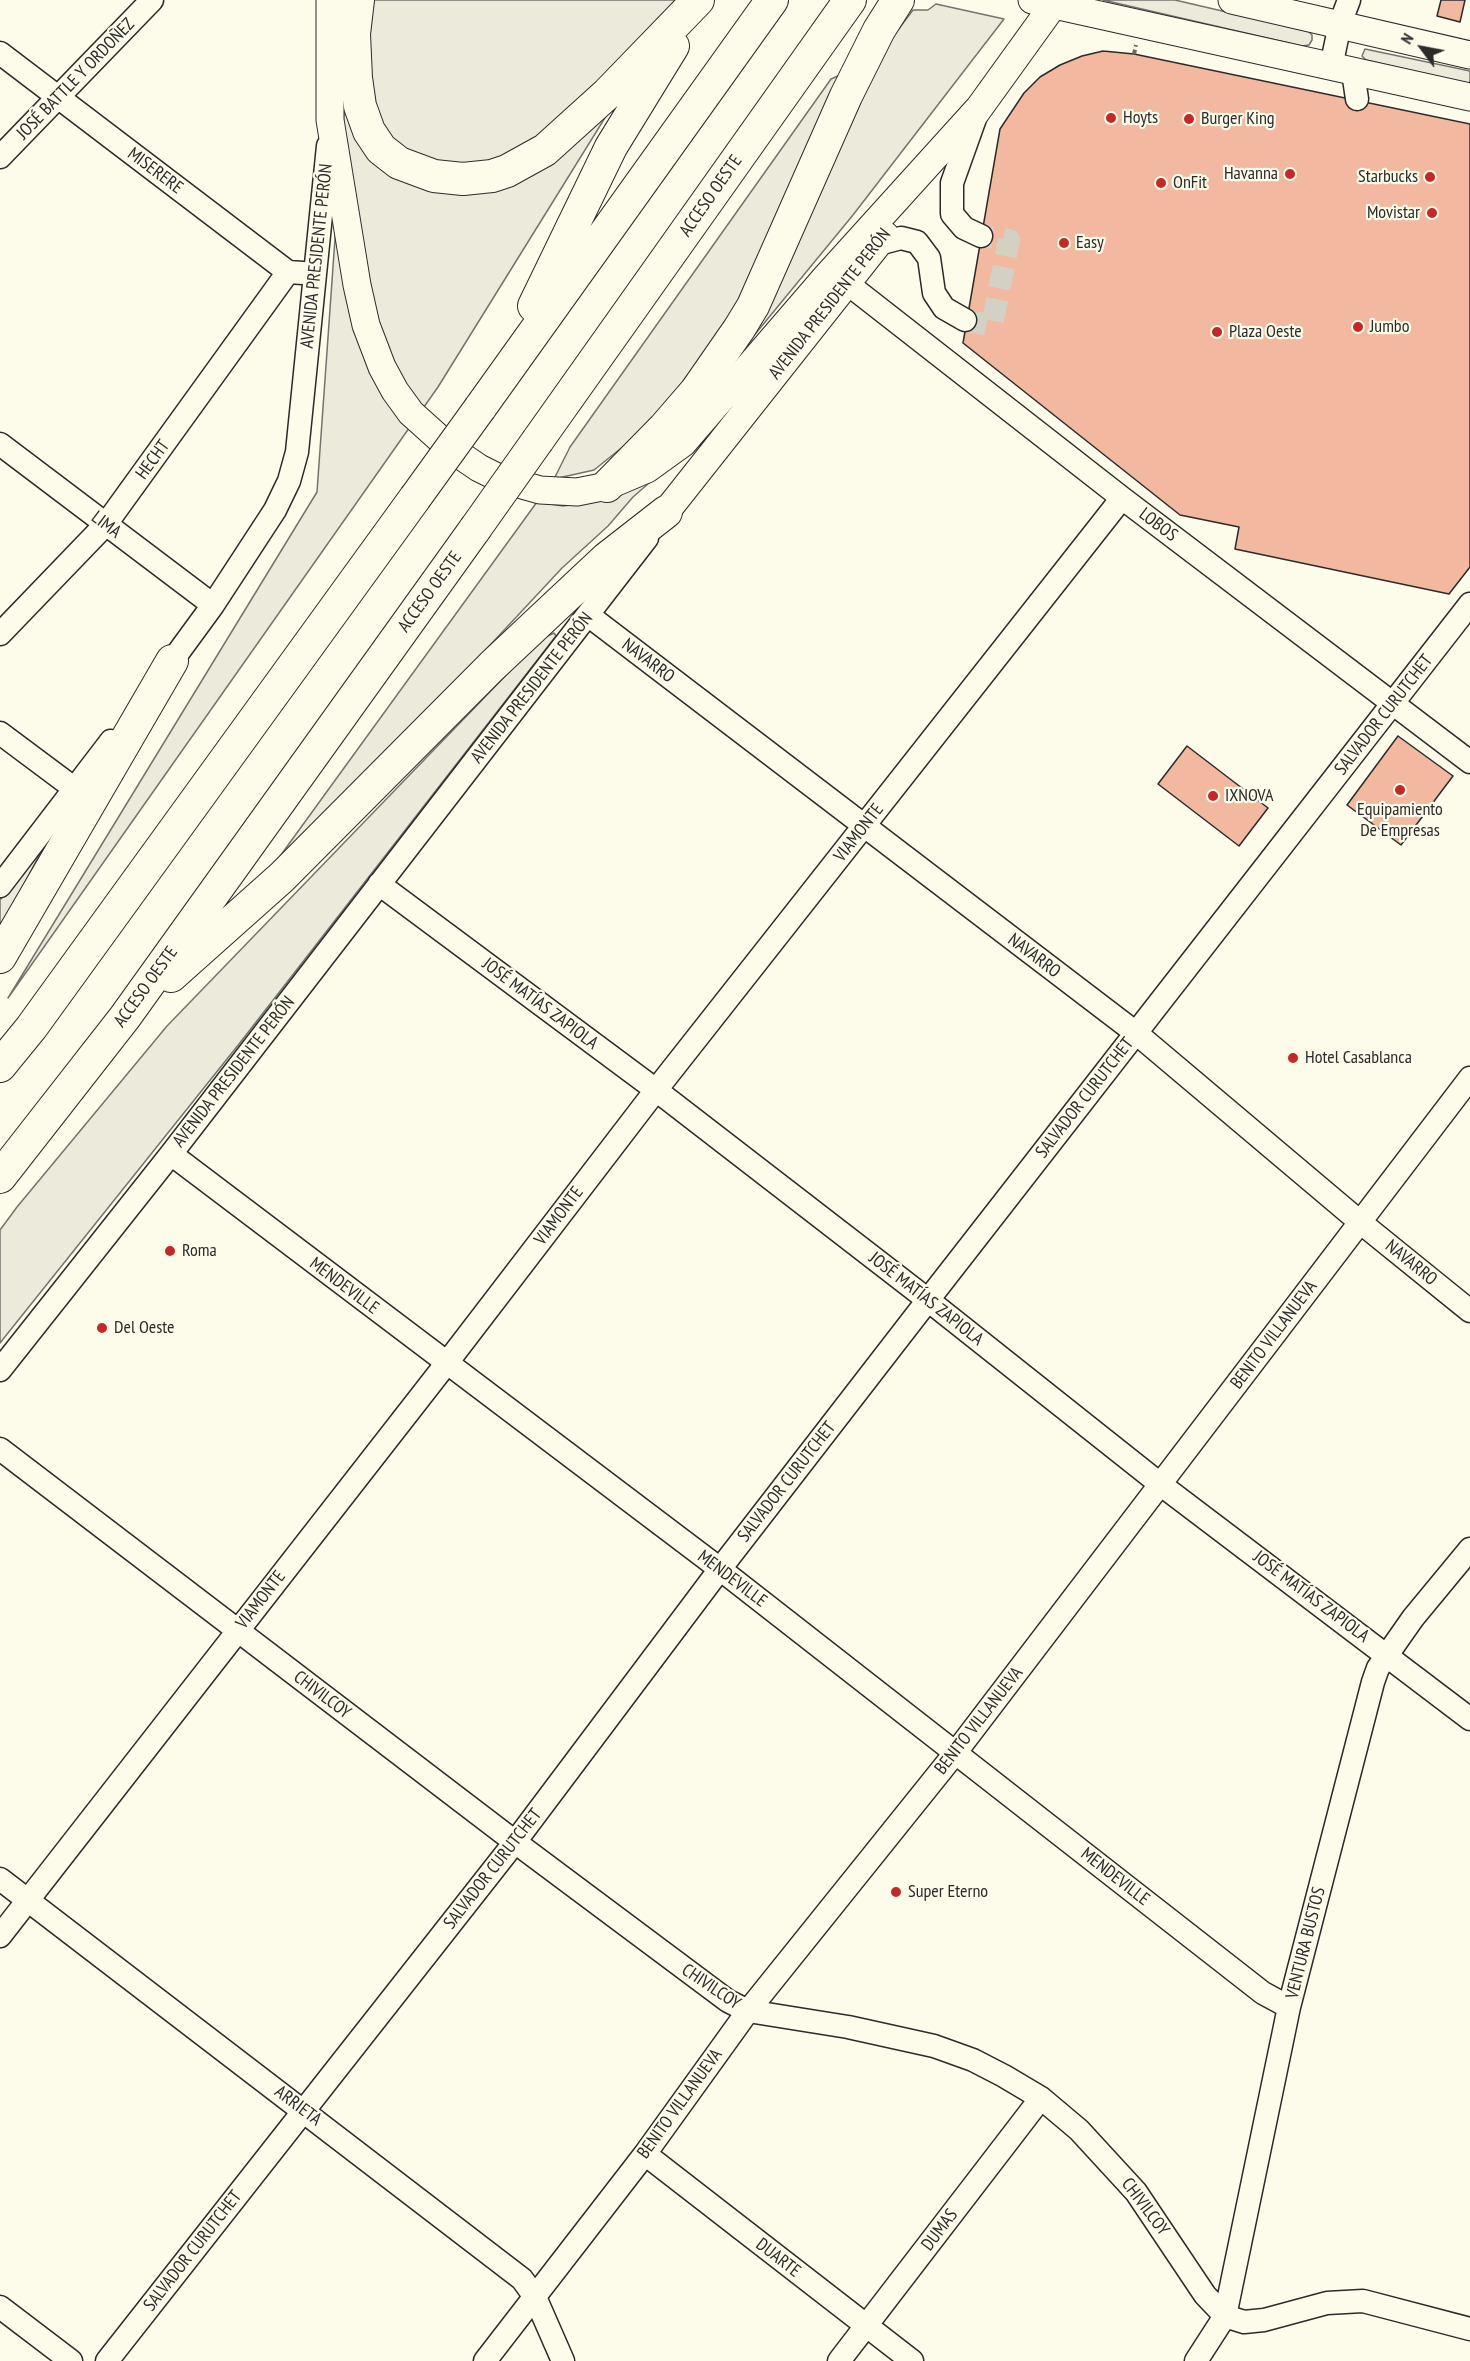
<!DOCTYPE html>
<html>
<head>
<meta charset="utf-8">
<style>
  body { margin:0 }
  #map { position:relative; width:1470px; height:2361px; overflow:hidden; background:#fdfbea; font-family:"PT Sans Narrow",sans-serif }
  canvas { display:block }
  .north { position:absolute; left:1392px; top:18px; width:60px; height:60px; -webkit-text-stroke:4px #fdfbea; paint-order:stroke; rotate:302deg; font-size:16px; font-weight:700; line-height:24px; text-align:center; color:#2b2b2b }
  .north::after { content:''; display:block; margin:auto; width:21px; height:27px; background:#2b2b2b; clip-path:polygon(50% 0,100% 100%,50% 72%,0 100%) }
</style>
</head>
<body>
<div id="map">
<canvas width="1470" height="2361"></canvas>
<div class="north">N</div>
</div>
<script>
const g = document.querySelector('canvas').getContext('2d');
g.lineJoin = 'round';
function fillPath(path, color) {
  g.fillStyle = color;
  g.fill(path, 'evenodd');
}
function toPath(rows) {
  const path = new Path2D();
  for (const r of rows) {
    path.moveTo(r[0], r[1]);
    for (let i = 2; i < r.length; i += 2) path.lineTo(r[i], r[i + 1]);
  }
  return path;
}
function strokePath(path, color, width, dash) {
  g.strokeStyle = color;
  g.lineWidth = width;
  g.lineCap = dash ? 'butt' : 'round';
  g.setLineDash(dash || []);
  g.stroke(path);
}
function drawText(font, color, halo, rows, align = 'center') {
  g.font = font + ' "PT Sans Narrow",sans-serif';
  g.lineWidth = 4.5;
  g.setLineDash([]);
  g.textBaseline = 'middle';
  g.strokeStyle = halo;
  g.fillStyle = color;
  for (const [text, x, y, turn = 0] of rows) {
    g.save();
    g.translate(x, y);
    g.rotate((+turn || 0) * Math.PI / 180);
    g.textAlign = isNaN(turn) ? turn : align;
    if (halo) g.strokeText(text, 0, 0);
    g.fillText(text, 0, 0);
    g.restore();
  }
}
const green = toPath([
  [352,0,678,0,438,387,8,998,317,492,352,0],
  [1103,0,1175,0,1308,31,1312,35,1312,40,1309,45,1302,46,1103,0],
  [936,4,1004,19,853,215,747,344,695,367,640,433,594,470,554,479,570,447,831,79,876,59,913,10,928,10,936,4],
  [1365,49,1470,71,1470,84,1366,60,1362,56,1365,49],
  [656,477,633,497,608,526,562,568,341,805,270,870,537,502,563,506,598,501,639,487,656,477],
  [554,633,556,636,239,1044,0,1343,0,1230,17,1207,167,1026,541,639,554,633],
  [53,829,14,903,0,925,0,900,53,829]
]);
const building = toPath([
  [1441,0,1465,0,1460,22,1437,16,1441,0],
  [1103,51,1134,54,1470,124,1470,567,1449,594,1235,549,1239,527,1180,515,963,343,1000,129,1024,93,1040,77,1060,65,1082,56,1103,51],
  [1398,736,1453,776,1401,845,1347,805,1398,736],
  [1187,746,1268,808,1239,846,1158,784,1187,746]
]);
const minorTunnel = toPath([
  [965,320,992,326,1009,240,981,236]
]);
const path = toPath([
  [1134,54,1136,45]
]);
const minor = toPath([
  [0,53,288,272,303,273],
  [1331,67,1340,24,1349,0],
  [1353,72,1357,99],
  [977,113,952,183,952,214,964,228,981,236],
  [0,157,152,0],
  [878,244,901,238,917,242,929,258,934,293,944,308,965,320],
  [848,284,1122,498,1470,762],
  [0,444,213,605],
  [588,615,1136,1033,1360,1222,1470,1311],
  [0,634,106,524,288,272],
  [164,672,213,605,275,510,289,481,297,452,328,146],
  [0,733,75,789],
  [379,884,656,1090,928,1300,1160,1484,1470,1719],
  [0,886,111,741],
  [171,1154,720,1569,1263,1993,1289,2007],
  [0,1370,171,1154,647,538],
  [0,1449,515,1842,728,2001,748,2011,848,2027,934,2046,973,2060,1004,2076,1041,2098,1079,2130,1136,2192,1205,2295,1225,2316,1244,2322,1264,2320,1327,2303,1363,2301,1470,2329],
  [0,1879,522,2279,535,2297,563,2361],
  [0,1936,446,1364,656,1090,1122,498],
  [645,2154,912,2361],
  [0,2307,71,2361],
  [107,2361,515,1842,720,1569,928,1300,1470,604],
  [485,2361,645,2154,748,2011,956,1752,1470,1078],
  [839,2361,1041,2098],
  [1196,2361,1225,2316,1289,2007,1373,1682,1378,1668,1413,1618,1470,1549]
]);
const major = toPath([
  [330,0,330,120,357,285,366,325,382,367,395,391,411,413,451,449,479,468,501,479,540,490,577,492,607,486,647,469,683,443,826,277,978,109],
  [1032,0,1470,97],
  [1232,0,1470,55],
  [969,122,1057,0],
  [666,512,885,235]
]);
const highway = toPath([
  [358,0,354,34,356,78,360,106,369,131,381,149,399,163,434,176,463,179,492,176,507,171,545,150,608,93,698,0],
  [534,306,611,147,673,46],
  [480,408,772,0],
  [538,440,850,0],
  [607,486,664,428,696,391,739,329,753,306,846,96,879,30,898,0],
  [0,957,172,661],
  [171,976,282,877,492,666,543,618,607,558,666,512],
  [0,1066,31,1028,415,498],
  [0,1177,125,1017,475,529]
]);
const highwayBridge = toPath([
  [415,498,480,408],
  [475,529,538,440]
]);
const markers = [
  [1111,118,6,"#c62828"],
  [1189,119,6,"#c62828"],
  [1290,174,6,"#c62828"],
  [1430,177,6,"#c62828"],
  [1161,183,6,"#c62828"],
  [1432,213,6,"#c62828"],
  [1064,243,6,"#c62828"],
  [1358,327,6,"#c62828"],
  [1217,332,6,"#c62828"],
  [1400,790,6,"#c62828"],
  [1213,796,6,"#c62828"],
  [1293,1058,6,"#c62828"],
  [170,1251,6,"#c62828"],
  [102,1328,6,"#c62828"],
  [896,1892,6,"#c62828"]
];
const streetNames = [
  ["JOSÉ BATTLE Y ORDOÑEZ",76,79,-46],
  ["MISERERE",155,171,37],
  ["ACCESO OESTE",711,196,-55],
  ["AVENIDA PRESIDENTE PERÓN",317,256,-84],
  ["AVENIDA PRESIDENTE PERÓN",830,304,-52],
  ["HECHT",153,460,-54],
  ["LIMA",106,525,37],
  ["LOBOS",1158,525,37],
  ["ACCESO OESTE",430,592,-54],
  ["NAVARRO",648,661,37],
  ["AVENIDA PRESIDENTE PERÓN",532,688,-52],
  ["SALVADOR CURUTCHET",1384,715,-52],
  ["VIAMONTE",859,833,-52],
  ["NAVARRO",1034,956,37],
  ["ACCESO OESTE",146,987,-54],
  ["JOSÉ MATÍAS ZAPIOLA",540,1004,37],
  ["AVENIDA PRESIDENTE PERÓN",234,1072,-52],
  ["SALVADOR CURUTCHET",1085,1098,-52],
  ["VIAMONTE",559,1216,-53],
  ["NAVARRO",1411,1263,39],
  ["MENDEVILLE",344,1286,37],
  ["JOSÉ MATÍAS ZAPIOLA",926,1299,38],
  ["BENITO VILLANUEVA",1274,1335,-53],
  ["SALVADOR CURUTCHET",787,1482,-52],
  ["MENDEVILLE",732,1579,37],
  ["JOSÉ MATÍAS ZAPIOLA",1311,1597,37],
  ["VIAMONTE",261,1600,-52],
  ["CHIVILCOY",322,1695,37],
  ["BENITO VILLANUEVA",979,1721,-52],
  ["SALVADOR CURUTCHET",493,1869,-52],
  ["MENDEVILLE",1115,1877,38],
  ["VENTURA BUSTOS",1306,1943,-76],
  ["CHIVILCOY",711,1987,34],
  ["BENITO VILLANUEVA",680,2104,-54],
  ["ARRIETA",298,2106,37],
  ["CHIVILCOY",1145,2207,53],
  ["DUMAS",940,2230,-53],
  ["SALVADOR CURUTCHET",193,2251,-52],
  ["DUARTE",778,2258,38]
];
const poiNames = [
  ["Hoyts",1123,118],
  ["Burger King",1201,119],
  ["Havanna",1278,174,"right"],
  ["Starbucks",1418,177,"right"],
  ["OnFit",1173,183],
  ["Movistar",1420,213,"right"],
  ["Easy",1076,243],
  ["Jumbo",1370,327],
  ["Plaza Oeste",1229,332],
  ["IXNOVA",1225,796],
  ["Equipamiento",1400,810,"center"],
  ["De Empresas",1400,831,"center"],
  ["Hotel Casablanca",1305,1058],
  ["Roma",182,1251],
  ["Del Oeste",114,1328],
  ["Super Eterno",908,1892]
];
fillPath(green, '#ecebdb');
strokePath(green, '#74746e', 1.5);
fillPath(building, '#f2b8a0');
strokePath(building, '#2b2b2b', 1.5);
strokePath(minorTunnel, '#d3d1c4', 22, [22, 11]);
strokePath(minor, '#2b2b2b', 25);
strokePath(major, '#2b2b2b', 29);
strokePath(highway, '#2b2b2b', 34);
strokePath(path, '#6a6964', 4, [4.5, 3]);
strokePath(minor, '#fdfbea', 22);
strokePath(major, '#fdfbea', 27);
strokePath(highway, '#fdfbea', 32);
strokePath(highwayBridge, '#2b2b2b', 34, []);
strokePath(highwayBridge, '#fdfbea', 32);
for (const [x, y, r, color] of markers) {
  const dot = new Path2D();
  dot.arc(x, y, r, 0, 2 * Math.PI);
  g.fillStyle = color;
  g.fill(dot);
  strokePath(dot, '#fdfbea', 2);
}
drawText('18px', '#2b2b2b', '#fdfbea', streetNames);
drawText('18px', '#2b2b2b', '#fdfbea', poiNames, 'left');
</script>
</body>
</html>
